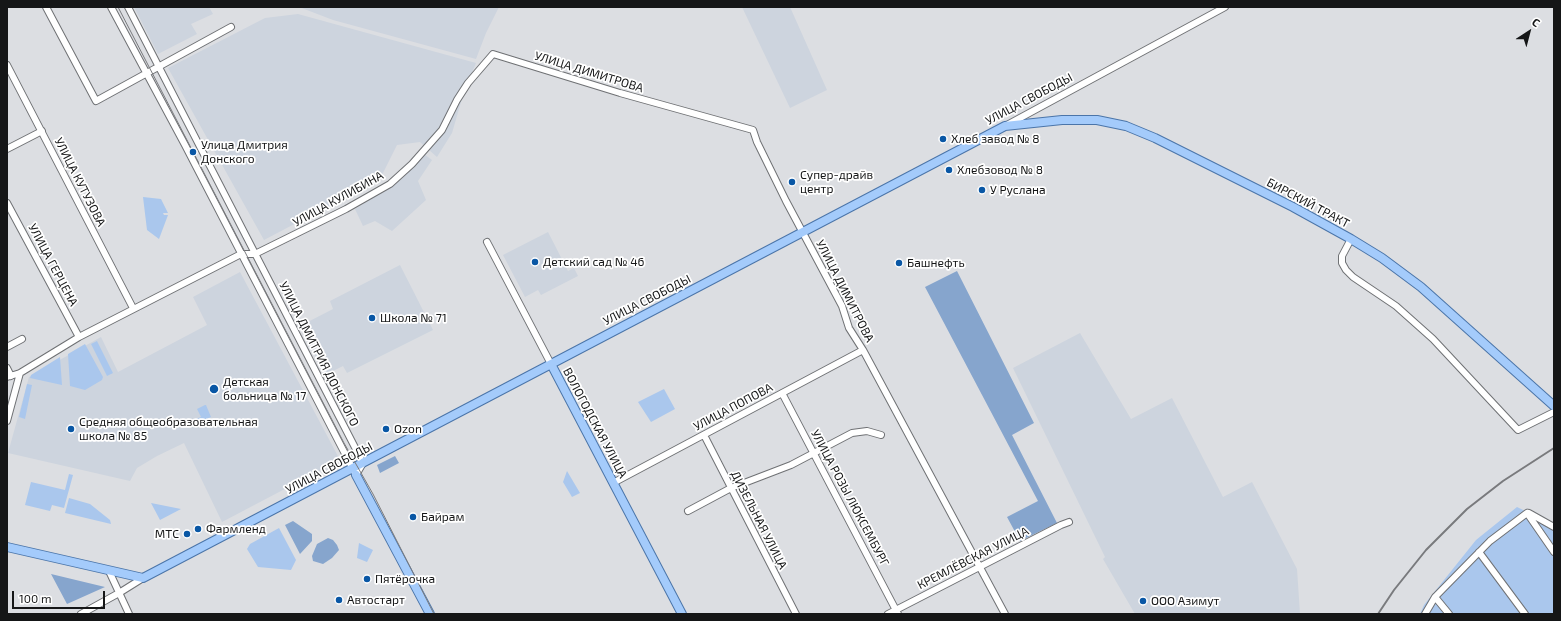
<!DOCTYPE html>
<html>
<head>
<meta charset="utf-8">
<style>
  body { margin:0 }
  #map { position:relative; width:1561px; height:621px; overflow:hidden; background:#dcdee2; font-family:"Exo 2",sans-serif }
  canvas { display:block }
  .frame { position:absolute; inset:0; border:8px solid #151617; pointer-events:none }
  .north { position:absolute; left:1509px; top:12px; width:40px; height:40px; -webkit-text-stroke:3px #fff; paint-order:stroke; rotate:36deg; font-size:11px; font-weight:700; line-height:16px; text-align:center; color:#151617 }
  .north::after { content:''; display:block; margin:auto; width:14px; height:18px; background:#151617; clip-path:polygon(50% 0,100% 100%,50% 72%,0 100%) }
  .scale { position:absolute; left:12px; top:591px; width:93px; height:18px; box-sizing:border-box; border:2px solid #151617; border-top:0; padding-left:5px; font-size:12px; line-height:14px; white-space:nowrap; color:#151617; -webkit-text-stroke:3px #fff; paint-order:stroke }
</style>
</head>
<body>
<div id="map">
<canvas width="1561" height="621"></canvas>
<div class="frame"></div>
<div class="north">С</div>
<div class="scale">100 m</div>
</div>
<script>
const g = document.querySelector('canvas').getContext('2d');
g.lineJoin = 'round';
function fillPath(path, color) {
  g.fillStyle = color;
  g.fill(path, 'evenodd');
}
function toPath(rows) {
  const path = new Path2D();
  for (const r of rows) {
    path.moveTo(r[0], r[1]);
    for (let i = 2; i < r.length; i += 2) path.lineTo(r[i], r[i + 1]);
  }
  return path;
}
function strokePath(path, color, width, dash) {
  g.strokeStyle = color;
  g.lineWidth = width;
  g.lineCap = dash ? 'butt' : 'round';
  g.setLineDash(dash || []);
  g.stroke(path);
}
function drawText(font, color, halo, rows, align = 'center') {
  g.font = font + ' "Exo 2",sans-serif';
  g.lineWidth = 3.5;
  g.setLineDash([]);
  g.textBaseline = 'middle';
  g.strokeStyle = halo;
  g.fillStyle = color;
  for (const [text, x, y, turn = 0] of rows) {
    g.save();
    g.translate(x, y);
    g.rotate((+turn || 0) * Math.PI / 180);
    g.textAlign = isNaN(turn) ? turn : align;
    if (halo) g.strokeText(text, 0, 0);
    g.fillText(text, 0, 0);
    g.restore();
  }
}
const built = toPath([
  [134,7,209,7,213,14,191,24,197,34,158,54],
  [299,7,499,7,486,33,476,59,333,20],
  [742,7,790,7,827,90,790,108],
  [298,14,476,63,464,92,452,133,437,157,420,142,397,145,380,179,264,240,168,68,265,18],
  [424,154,432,160,418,181,426,200,392,231,375,221,363,226,355,209,401,179],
  [548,232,568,271,574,268,578,276,541,295,538,290,525,297,503,255],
  [400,265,433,330,347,373,343,366,325,375,300,326,333,309,330,301],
  [240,272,340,460,222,522,184,443,157,456,137,468,130,481,8,453,29,377,101,337,118,372,207,325,193,297],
  [1080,333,1131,419,1172,398,1223,497,1252,482,1297,569,1300,614,1135,614,1103,559,1105,557,1013,368]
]);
const green = toPath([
  [143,197,161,199,168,213,163,213,164,215,168,215,159,239,147,230],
  [97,341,113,373,107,376,91,344],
  [85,344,103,377,102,380,85,390,70,386,68,354],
  [60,357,62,385,30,378,31,375],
  [27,384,32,385,25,419,19,417],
  [664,389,675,409,651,422,638,402],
  [205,405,206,405,211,417,190,426,189,422,201,417,197,409],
  [567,471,580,493,572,497,563,482],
  [69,474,73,475,64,508,52,505,50,511,25,505,31,482,65,490],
  [69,498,90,504,110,520,111,524,65,513],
  [151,503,181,509,160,520],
  [1517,507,1554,525,1554,614,1420,614,1424,605,1476,540],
  [279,528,296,560,291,570,258,567,247,549,250,544],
  [359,543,373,550,367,562,357,558]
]);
const forest = toPath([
  [957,271,1034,423,1012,435,1057,523,1020,541,1007,517,1038,501,925,287],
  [395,456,399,463,380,473,377,465],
  [293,521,312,534,312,541,300,554,285,525],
  [328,538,333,540,337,545,339,550,332,558,323,564,313,561,312,556,317,544],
  [51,574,105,587,67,604]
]);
const minor = toPath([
  [46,7,96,101,231,27],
  [111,7,185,145,356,475,363,463,128,7],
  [7,65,133,308],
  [1007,125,1225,7],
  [7,149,42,131],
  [7,203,79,337],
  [1351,239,1342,256,1342,263,1346,270,1353,277,1396,306,1433,339,1518,430,1554,412],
  [487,242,551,364],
  [7,347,22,339],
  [7,368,11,376],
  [7,377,20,373,79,337,241,254,255,254,346,209,390,184,412,164,442,130,457,100,468,83,493,54,620,93,753,130,757,142,786,201,842,306,849,328,863,350,1005,614],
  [782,393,898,614],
  [7,421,20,373],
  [704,435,796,614],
  [613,483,863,350],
  [688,511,731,488,791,465,852,433,867,431,881,435],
  [1527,513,1554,552],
  [1529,513,1554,527],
  [1479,552,1525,614],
  [109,571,129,614],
  [1435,597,1490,541,1527,513],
  [81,614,119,593,143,578],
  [888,614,1061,525,1069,522],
  [1425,614,1435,597,1449,614]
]);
const major = toPath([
  [551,364,682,614],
  [356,475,430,614],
  [7,547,143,578,1005,126,1062,120,1097,120,1126,126,1155,138,1293,207,1351,239,1382,258,1421,287,1554,406]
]);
const tram = toPath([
  [118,7,344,443,373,494,434,614]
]);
const rail = toPath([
  [1378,614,1394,590,1426,550,1467,509,1503,481,1554,448]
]);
const markers = [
  [943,139,4,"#0957a5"],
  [193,152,4,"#0957a5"],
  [949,170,4,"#0957a5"],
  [792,182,4,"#0957a5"],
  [982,190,4,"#0957a5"],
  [535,262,4,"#0957a5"],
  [899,263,4,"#0957a5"],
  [372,318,4,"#0957a5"],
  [214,389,5,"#0957a5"],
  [71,429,4,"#0957a5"],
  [386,429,4,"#0957a5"],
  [413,517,4,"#0957a5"],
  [198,529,4,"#0957a5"],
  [187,534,4,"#0957a5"],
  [367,579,4,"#0957a5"],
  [339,600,4,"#0957a5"],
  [1143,601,4,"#0957a5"]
];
const streetNames = [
  ["УЛИЦА ДИМИТРОВА",589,72,17],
  ["УЛИЦА СВОБОДЫ",1029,99,-28],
  ["УЛИЦА КУТУЗОВА",80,182,63],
  ["УЛИЦА КУЛИБИНА",338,199,-29],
  ["БИРСКИЙ ТРАКТ",1308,203,28],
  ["УЛИЦА ГЕРЦЕНА",53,265,62],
  ["УЛИЦА ДИМИТРОВА",845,291,63],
  ["УЛИЦА СВОБОДЫ",647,300,-27],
  ["УЛИЦА ДМИТРИЯ ДОНСКОГО",319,354,63],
  ["УЛИЦА ПОПОВА",733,407,-28],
  ["ВОЛОГОДСКАЯ УЛИЦА",595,423,62],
  ["УЛИЦА СВОБОДЫ",329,468,-28],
  ["УЛИЦА РОЗЫ ЛЮКСЕМБУРГ",850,498,62],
  ["ДИЗЕЛЬНАЯ УЛИЦА",759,520,63],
  ["КРЕМЛЁВСКАЯ УЛИЦА",973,558,-27]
];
const poiNames = [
  ["Хлеб завод № 8",951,139],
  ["Улица Дмитрия",201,145],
  ["Донского",201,159],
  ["Хлебзовод № 8",957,170],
  ["Супер-драйв",800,175],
  ["центр",800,189],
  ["У Руслана",990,190],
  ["Детский сад № 46",543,262],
  ["Башнефть",907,263],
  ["Школа № 71",380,318],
  ["Детская",223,382],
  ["больница № 17",223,396],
  ["Средняя общеобразовательная",79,422],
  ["школа № 85",79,436],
  ["Ozon",394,429],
  ["Байрам",421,517],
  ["Фармленд",206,529],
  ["МТС",179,534,"right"],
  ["Пятёрочка",375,579],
  ["Автостарт",347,600],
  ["ООО Азимут",1151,601]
];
fillPath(built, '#cdd4de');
fillPath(green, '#aac7ed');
fillPath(forest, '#86a5cd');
strokePath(minor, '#6f7174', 8);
strokePath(major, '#4b75a9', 10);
strokePath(minor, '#fff', 6);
strokePath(major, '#a4cbfb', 8);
strokePath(tram, '#797a7d', 1);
strokePath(rail, '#797a7d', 2);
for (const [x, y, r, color] of markers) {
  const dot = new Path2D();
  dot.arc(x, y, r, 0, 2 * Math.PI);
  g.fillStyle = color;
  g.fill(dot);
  strokePath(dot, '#fff', 1.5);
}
drawText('12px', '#151617', '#fff', streetNames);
drawText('12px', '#151617', '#fff', poiNames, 'left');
</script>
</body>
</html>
